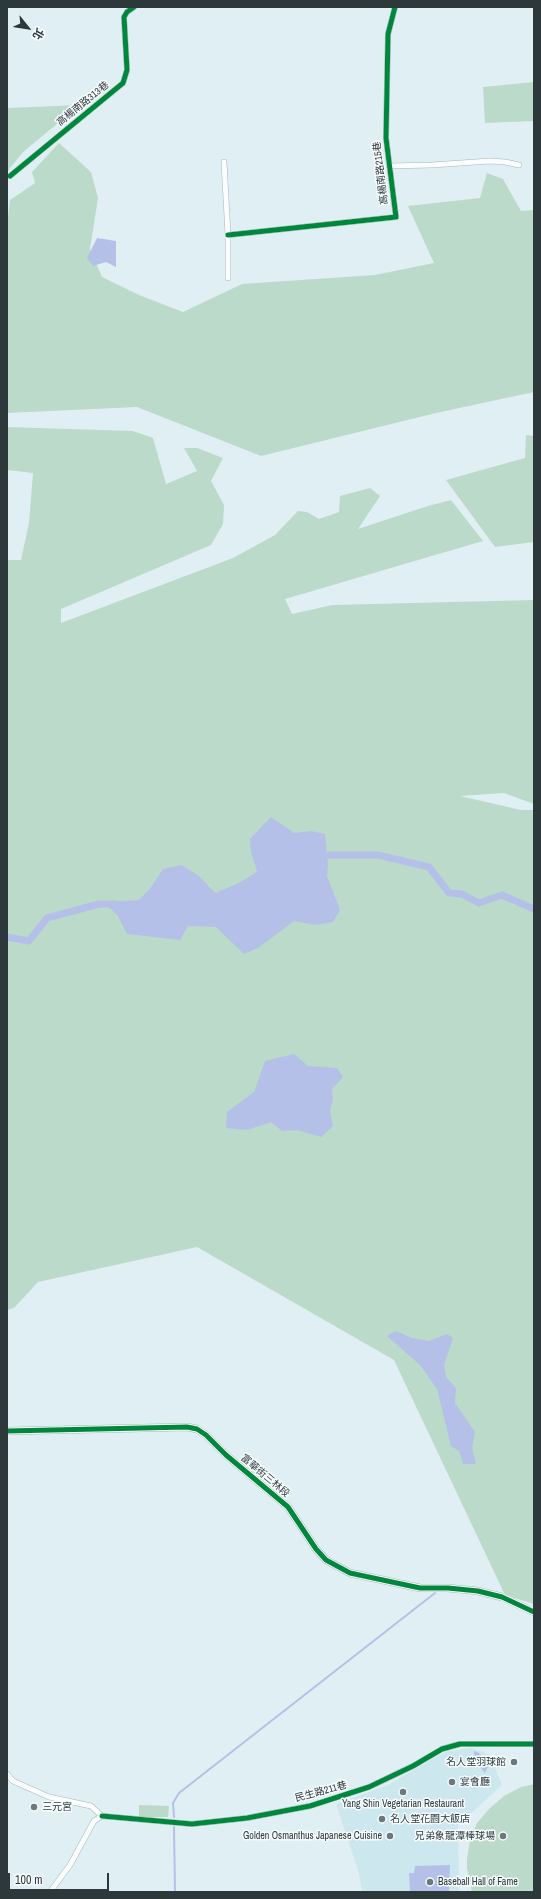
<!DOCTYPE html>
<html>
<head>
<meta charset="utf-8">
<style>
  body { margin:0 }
  #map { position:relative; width:541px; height:1899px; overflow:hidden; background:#e0eff3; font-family:"Archivo Narrow","Noto Sans TC",sans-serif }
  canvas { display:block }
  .frame { position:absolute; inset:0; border:8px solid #2d383b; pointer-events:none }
  .north { position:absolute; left:8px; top:8px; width:40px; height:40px; -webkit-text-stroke:3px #f7fcfe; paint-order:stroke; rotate:120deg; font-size:11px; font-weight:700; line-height:16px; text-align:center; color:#2d383b }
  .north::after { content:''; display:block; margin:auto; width:14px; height:18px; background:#2d383b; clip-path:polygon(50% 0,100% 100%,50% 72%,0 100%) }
  .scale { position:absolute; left:8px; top:1873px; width:101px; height:18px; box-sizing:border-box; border:2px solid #2d383b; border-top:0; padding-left:5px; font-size:12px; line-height:14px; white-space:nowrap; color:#2d383b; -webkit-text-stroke:3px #f7fcfe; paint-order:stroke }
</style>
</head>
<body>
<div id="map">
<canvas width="541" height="1899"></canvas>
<div class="frame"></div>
<div class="north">北</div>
<div class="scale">100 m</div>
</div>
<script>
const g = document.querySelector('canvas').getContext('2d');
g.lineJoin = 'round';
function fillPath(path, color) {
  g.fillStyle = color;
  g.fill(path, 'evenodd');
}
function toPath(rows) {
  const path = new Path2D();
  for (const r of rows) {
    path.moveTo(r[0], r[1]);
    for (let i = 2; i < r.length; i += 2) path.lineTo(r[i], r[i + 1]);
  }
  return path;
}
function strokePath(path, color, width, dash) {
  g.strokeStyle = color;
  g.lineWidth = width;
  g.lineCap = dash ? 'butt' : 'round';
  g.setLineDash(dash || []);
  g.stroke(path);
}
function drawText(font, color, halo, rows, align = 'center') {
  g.font = font + ' "Archivo Narrow","Noto Sans TC",sans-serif';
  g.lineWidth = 3;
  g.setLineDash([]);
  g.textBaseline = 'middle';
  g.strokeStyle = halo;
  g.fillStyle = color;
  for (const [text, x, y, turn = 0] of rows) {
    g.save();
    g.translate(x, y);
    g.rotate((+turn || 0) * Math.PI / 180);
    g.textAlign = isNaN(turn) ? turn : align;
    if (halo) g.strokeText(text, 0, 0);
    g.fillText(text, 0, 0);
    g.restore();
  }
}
const built = toPath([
  [471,1748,489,1754,502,1785,458,1825,459,1892,362,1892,359,1873,336,1804,388,1785,445,1752]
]);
const green = toPath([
  [534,82,534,121,485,123,483,87],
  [80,105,23,152,7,172,7,108],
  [59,143,91,172,98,198,90,249,102,277,139,295,183,312,242,284,375,275,434,263,408,206,480,198,487,173,503,179,521,211,534,210,534,392,436,413,261,456,137,407,7,413,7,225,10,200,35,183,32,172],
  [7,427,133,431,153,438,166,484,197,471,184,448,197,448,223,458,211,481,224,505,223,524,211,545,61,609,61,623,233,558,275,535,298,511,307,512,319,519,339,512,340,496,370,488,380,496,358,529,428,506,451,500,483,541,285,599,292,614,332,605,534,600,534,804,504,793,460,796,521,810,534,810,534,1604,505,1595,394,1360,197,1247,38,1282,14,1308,7,1310,7,560,21,560,29,523,33,473,7,470],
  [526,435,534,436,534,542,495,547,446,480,525,458],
  [534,1784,534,1892,472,1892,467,1868,467,1859,470,1841,477,1823,490,1808,504,1796,521,1787],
  [139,1805,169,1806,168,1817,139,1817]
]);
const water = toPath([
  [97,238,116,241,116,267,106,262,93,266,87,258],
  [271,817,294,833,311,831,325,834,328,866,327,876,340,910,333,922,315,925,294,921,258,948,244,954,216,927,188,926,180,940,127,934,118,916,104,902,139,900,149,890,163,869,181,865,199,876,215,893,237,884,257,872,251,851,250,839],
  [294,1054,308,1066,337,1068,343,1077,332,1089,333,1099,330,1111,333,1126,321,1137,297,1130,282,1131,271,1122,247,1130,226,1128,227,1112,254,1092,265,1061],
  [396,1331,412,1338,429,1341,447,1334,453,1338,444,1365,446,1377,456,1388,455,1403,475,1432,472,1448,476,1464,463,1464,459,1451,451,1446,437,1389,420,1365,387,1336],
  [474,1751,479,1753,485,1759,488,1766,485,1773,474,1759],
  [450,1865,449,1892,410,1892,409,1873,414,1873,415,1866]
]);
const stream = toPath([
  [174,1817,173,1803,179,1793,435,1593],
  [174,1827,175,1892]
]);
const canal = toPath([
  [319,859,329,855,378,855,429,867,449,893,462,894,479,903,502,895,534,909],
  [7,937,29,941,47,918,99,904,115,904]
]);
const street = toPath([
  [224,162,228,235,228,278],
  [389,166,432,165,490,161,505,162,519,165],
  [10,176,123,83,127,70,124,17,127,12,134,7],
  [228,235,396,217,386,138,388,34,395,7],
  [7,1774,13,1781,49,1797,91,1806,102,1816],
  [102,1816,192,1824,247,1818,310,1806,369,1787,413,1766,442,1749,460,1744,534,1744],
  [50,1892,70,1865,94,1821,102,1816]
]);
const secondary = toPath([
  [7,1431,187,1427,197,1429,206,1435,226,1455,288,1507,316,1549,326,1560,350,1573,420,1588,448,1588,478,1591,502,1597,534,1612]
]);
const cycleway = toPath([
  [10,176,123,83,127,70,124,17,127,12,134,7],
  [228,235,396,217,386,138,388,34,395,7],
  [7,1431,187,1427,197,1429,206,1435,226,1455,288,1507,316,1549,326,1560,350,1573,420,1588,448,1588,478,1591,502,1597,534,1612],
  [102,1816,192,1824,247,1818,310,1806,369,1787,413,1766,442,1749,460,1744,534,1744]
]);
const markers = [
  [514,1762,4,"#6c787b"],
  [452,1782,4,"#6c787b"],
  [403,1792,4,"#6c787b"],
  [34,1807,4,"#6c787b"],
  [382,1819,4,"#6c787b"],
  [390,1836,4,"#6c787b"],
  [503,1836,4,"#6c787b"],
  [430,1882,4,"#6c787b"]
];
const streetNames = [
  ["高楊南路313巷",83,104,-39],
  ["高楊南路215巷",381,173,-97],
  ["富華街三林段",265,1476,40],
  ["民生路211巷",321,1792,-15]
];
const poiNames = [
  ["名人堂羽球館",506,1762,"right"],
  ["宴會廳",460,1782],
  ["Yang Shin Vegetarian Restaurant",403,1804,"center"],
  ["三元宮",42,1807],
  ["名人堂花園大飯店",390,1819],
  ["Golden Osmanthus Japanese Cuisine",382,1836,"right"],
  ["兄弟象龍潭棒球場",495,1836,"right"],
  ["Baseball Hall of Fame",438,1882]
];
fillPath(built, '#cce7ee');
fillPath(green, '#bbdaca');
fillPath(water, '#b4c0e8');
strokePath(stream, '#b4c0e8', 2);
strokePath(canal, '#b4c0e8', 7);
strokePath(street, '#aab5b9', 6);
strokePath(secondary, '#aab5b9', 8);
strokePath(street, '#fafdfd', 5);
strokePath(secondary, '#fafdfd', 7);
strokePath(cycleway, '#00873e', 5);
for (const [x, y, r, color] of markers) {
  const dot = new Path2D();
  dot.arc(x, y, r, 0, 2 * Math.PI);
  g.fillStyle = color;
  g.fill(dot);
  strokePath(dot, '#f7fcfe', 1.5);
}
drawText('10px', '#2d383b', '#f7fcfe', streetNames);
drawText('10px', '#2d383b', '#f7fcfe', poiNames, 'left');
</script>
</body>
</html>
